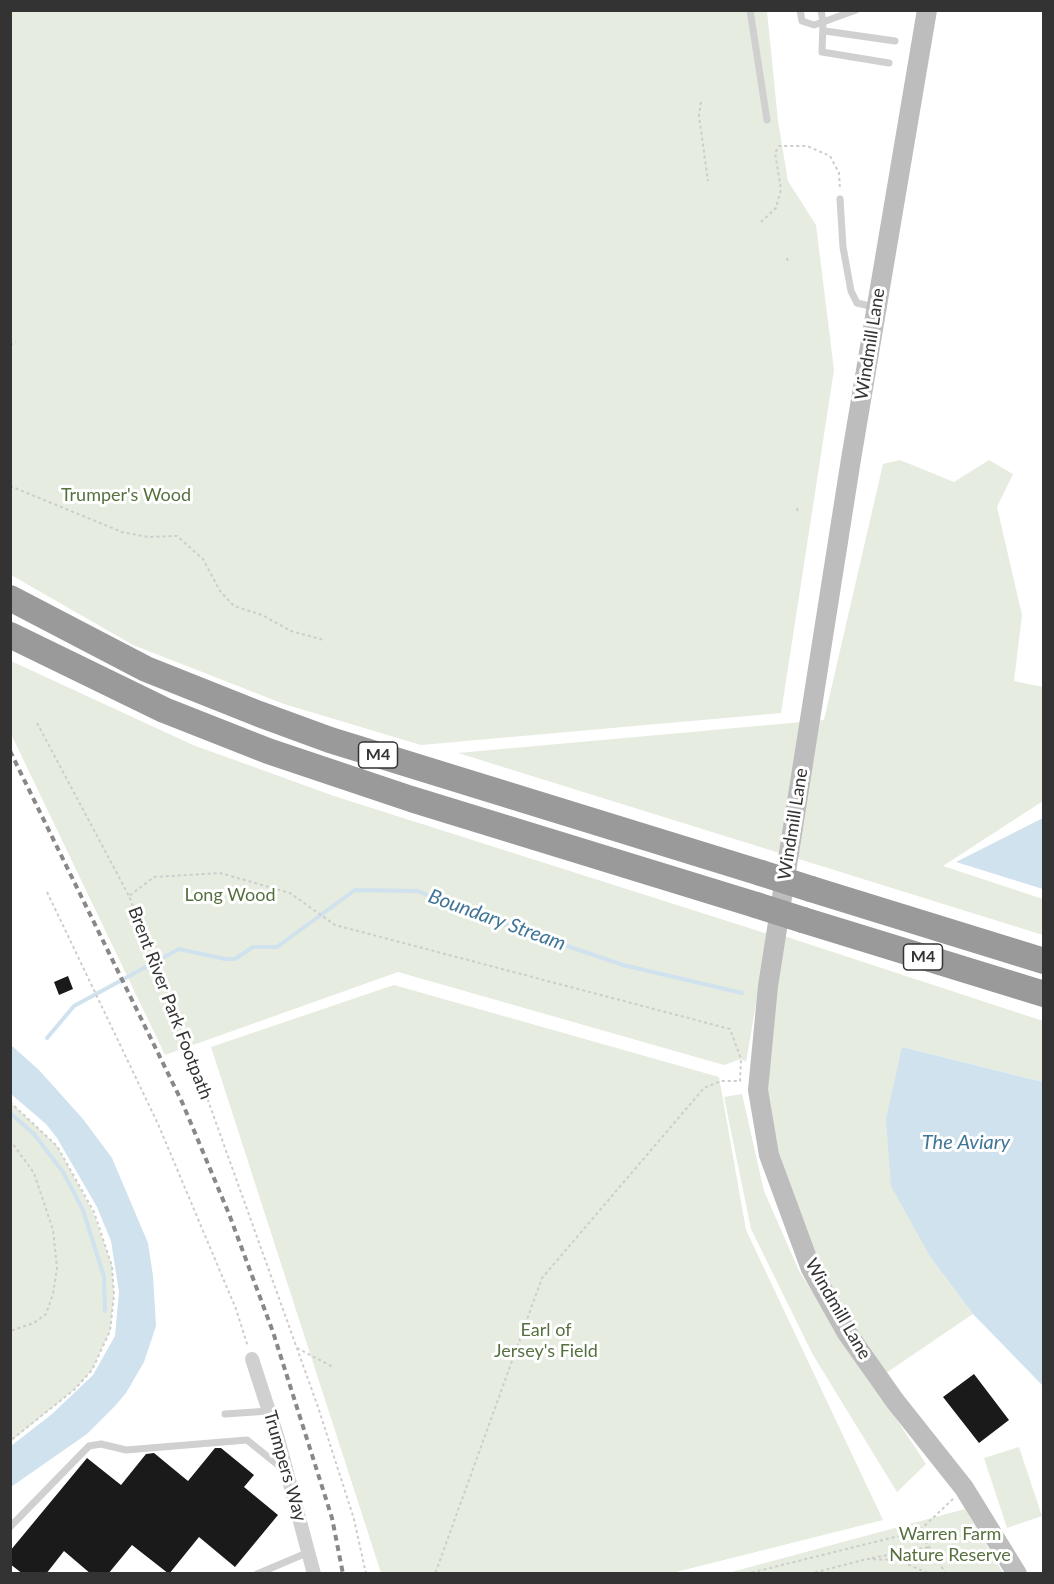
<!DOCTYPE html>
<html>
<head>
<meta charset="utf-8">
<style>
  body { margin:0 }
  #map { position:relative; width:1054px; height:1584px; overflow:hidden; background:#fff; font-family:Lato,sans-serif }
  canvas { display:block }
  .frame { position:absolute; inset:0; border:12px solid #333; pointer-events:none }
</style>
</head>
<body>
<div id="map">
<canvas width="1054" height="1584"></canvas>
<div class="frame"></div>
</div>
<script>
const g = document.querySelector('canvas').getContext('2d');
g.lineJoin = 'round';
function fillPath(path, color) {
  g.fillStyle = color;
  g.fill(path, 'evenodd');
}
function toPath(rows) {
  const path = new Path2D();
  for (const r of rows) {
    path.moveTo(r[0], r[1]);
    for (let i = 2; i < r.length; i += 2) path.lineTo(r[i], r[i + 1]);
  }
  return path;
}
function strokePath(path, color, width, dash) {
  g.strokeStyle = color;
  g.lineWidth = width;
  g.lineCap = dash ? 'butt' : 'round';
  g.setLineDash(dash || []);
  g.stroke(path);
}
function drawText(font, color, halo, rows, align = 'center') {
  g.font = font + ' Lato,sans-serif';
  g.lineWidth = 6;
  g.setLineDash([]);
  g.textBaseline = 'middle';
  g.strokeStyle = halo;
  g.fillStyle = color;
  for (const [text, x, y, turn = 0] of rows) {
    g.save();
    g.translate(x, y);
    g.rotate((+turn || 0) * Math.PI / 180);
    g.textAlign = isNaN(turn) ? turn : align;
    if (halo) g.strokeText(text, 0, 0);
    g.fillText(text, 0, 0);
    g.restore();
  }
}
const green = toPath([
  [11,11,767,11,778,121,788,181,816,225,834,370,781,713,421,745,284,704,133,645,11,575],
  [900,460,954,482,989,460,1013,474,997,507,1022,615,1014,681,1043,687,1043,801,943,866,1043,899,1043,935,458,753,824,720,883,464],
  [11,661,193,745,334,796,768,934,746,1062,741,1059,724,1065,398,972,165,1055,11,734],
  [778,934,1043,1021,1043,1082,902,1047,931,1258,973,1314,880,1377,814,1266,780,1169,765,1088],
  [394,985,719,1077,746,1230,883,1520,672,1573,381,1573,211,1047],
  [742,1094,764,1191,800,1273,926,1464,897,1492,813,1355,751,1229,724,1097],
  [10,1102,57,1146,93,1212,112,1266,114,1295,110,1331,92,1370,75,1389,11,1441],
  [1019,1447,1042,1516,1007,1528,984,1458],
  [965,1509,1003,1573,728,1573]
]);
const water = toPath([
  [1043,818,1043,889,956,862],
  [11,1045,39,1070,83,1119,112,1158,148,1243,153,1276,156,1326,144,1362,126,1393,115,1406,87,1434,11,1487,11,1446,52,1414,93,1375,115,1336,119,1292,111,1241,97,1207,57,1138,46,1124,11,1094],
  [902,1047,1043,1082,1043,1386,973,1314,931,1258,891,1186,886,1119]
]);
const stream = toPath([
  [47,1038,74,1006,179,949,225,959,235,959,253,947,277,947,355,890,418,891,450,906,623,965,742,993],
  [10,1113,34,1134,63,1172,83,1210,104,1277,105,1311]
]);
const building = toPath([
  [68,976,73,989,59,995,54,982],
  [974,1374,1009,1420,979,1443,943,1397],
  [215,1448,221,1448,254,1475,244,1487,278,1515,235,1567,199,1537,169,1574,132,1545,108,1574,91,1574,64,1551,46,1574,23,1574,10,1564,10,1551,87,1458,121,1485,146,1454,154,1453,188,1481]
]);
const path = toPath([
  [701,102,699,116,708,181],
  [761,222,776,208,781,189,775,153,779,146,807,146,830,156,839,173,840,190],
  [787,258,788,264],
  [10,345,16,342],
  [10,486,122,532,148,537,177,536,203,559,220,591,234,606,262,615,291,631,324,640],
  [797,508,798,513],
  [37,723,129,896],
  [47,892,158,1124,236,1309,248,1347],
  [10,1102,57,1146,94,1212,112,1266,114,1295,110,1331,92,1370,75,1389,10,1441],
  [10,1140,34,1173,53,1230,57,1268,53,1294,46,1314,34,1323,10,1331],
  [297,1348,333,1367],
  [919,1531,946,1574],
  [872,1558,929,1547],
  [366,1574,354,1519,318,1407,196,1067,129,896,154,877,220,873,290,893,335,925,730,1029,741,1059,740,1081,721,1081,704,1088,542,1278,435,1574],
  [746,1574,919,1531,953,1499],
  [809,1574,867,1559,898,1560,930,1574]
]);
const lane = toPath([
  [750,10,767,120],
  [800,10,802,21,814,25,823,22,821,10],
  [856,10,823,22,822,52,889,63],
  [825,31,895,41],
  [840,199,843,247,851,291,857,303,874,307],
  [225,1414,269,1411],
  [10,1527,89,1446,101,1444,126,1450,247,1440,283,1469],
  [257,1574,309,1552]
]);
const street = toPath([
  [252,1359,278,1439,314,1574]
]);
const secondary = toPath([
  [927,10,851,459,768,986,758,1090,769,1155,811,1269,847,1333,895,1401,964,1488,1017,1574]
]);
const highway = toPath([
  [10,598,146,669,259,714,330,740,761,873],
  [10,635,164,710,268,751,411,799,756,905],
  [811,889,1044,961],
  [803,920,1044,994]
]);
const rail = toPath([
  [10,751,182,1102,229,1214,273,1332,332,1518,343,1574]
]);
const highwayBridge = toPath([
  [761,873,811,889],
  [756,905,803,920]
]);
const shields = [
  [378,755,39],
  [923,957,39]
];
const shieldNames = [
  ["M4",378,755],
  ["M4",923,957]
];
const streetNames = [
  ["Windmill Lane",870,344,-81],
  ["Windmill Lane",793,824,-81],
  ["Brent River Park Footpath",170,1003,69],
  ["Windmill Lane",838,1309,60],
  ["Trumpers Way",285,1466,74]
];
const parkNames = [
  ["Trumper's Wood",126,495],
  ["Long Wood",230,895],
  ["Earl of",546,1330],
  ["Jersey's Field",546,1351],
  ["Warren Farm",950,1534],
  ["Nature Reserve",950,1555]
];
const waterNames = [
  ["Boundary Stream",497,920,20],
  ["The Aviary",966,1143]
];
fillPath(green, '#e6ecdf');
fillPath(water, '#cfe2ee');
strokePath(stream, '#cfe2ee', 4);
fillPath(building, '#1a1a1a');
strokePath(path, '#cdcdcd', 2, [3, 3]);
strokePath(lane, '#d0d0d0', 7);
strokePath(street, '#d0d0d0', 14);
strokePath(secondary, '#bdbdbd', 20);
strokePath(highway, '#9a9a9a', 26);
strokePath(rail, '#888', 4, [6, 4.5]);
strokePath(highwayBridge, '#9a9a9a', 26);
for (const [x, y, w] of shields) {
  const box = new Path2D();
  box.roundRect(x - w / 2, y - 13, w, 26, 4.5);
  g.fillStyle = '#fff';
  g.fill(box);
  strokePath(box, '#333', 1.5);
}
drawText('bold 16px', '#333', null, shieldNames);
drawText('18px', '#333', '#fff', streetNames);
drawText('18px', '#56703f', '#fff', parkNames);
drawText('italic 20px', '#3f7597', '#fff', waterNames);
</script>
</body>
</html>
